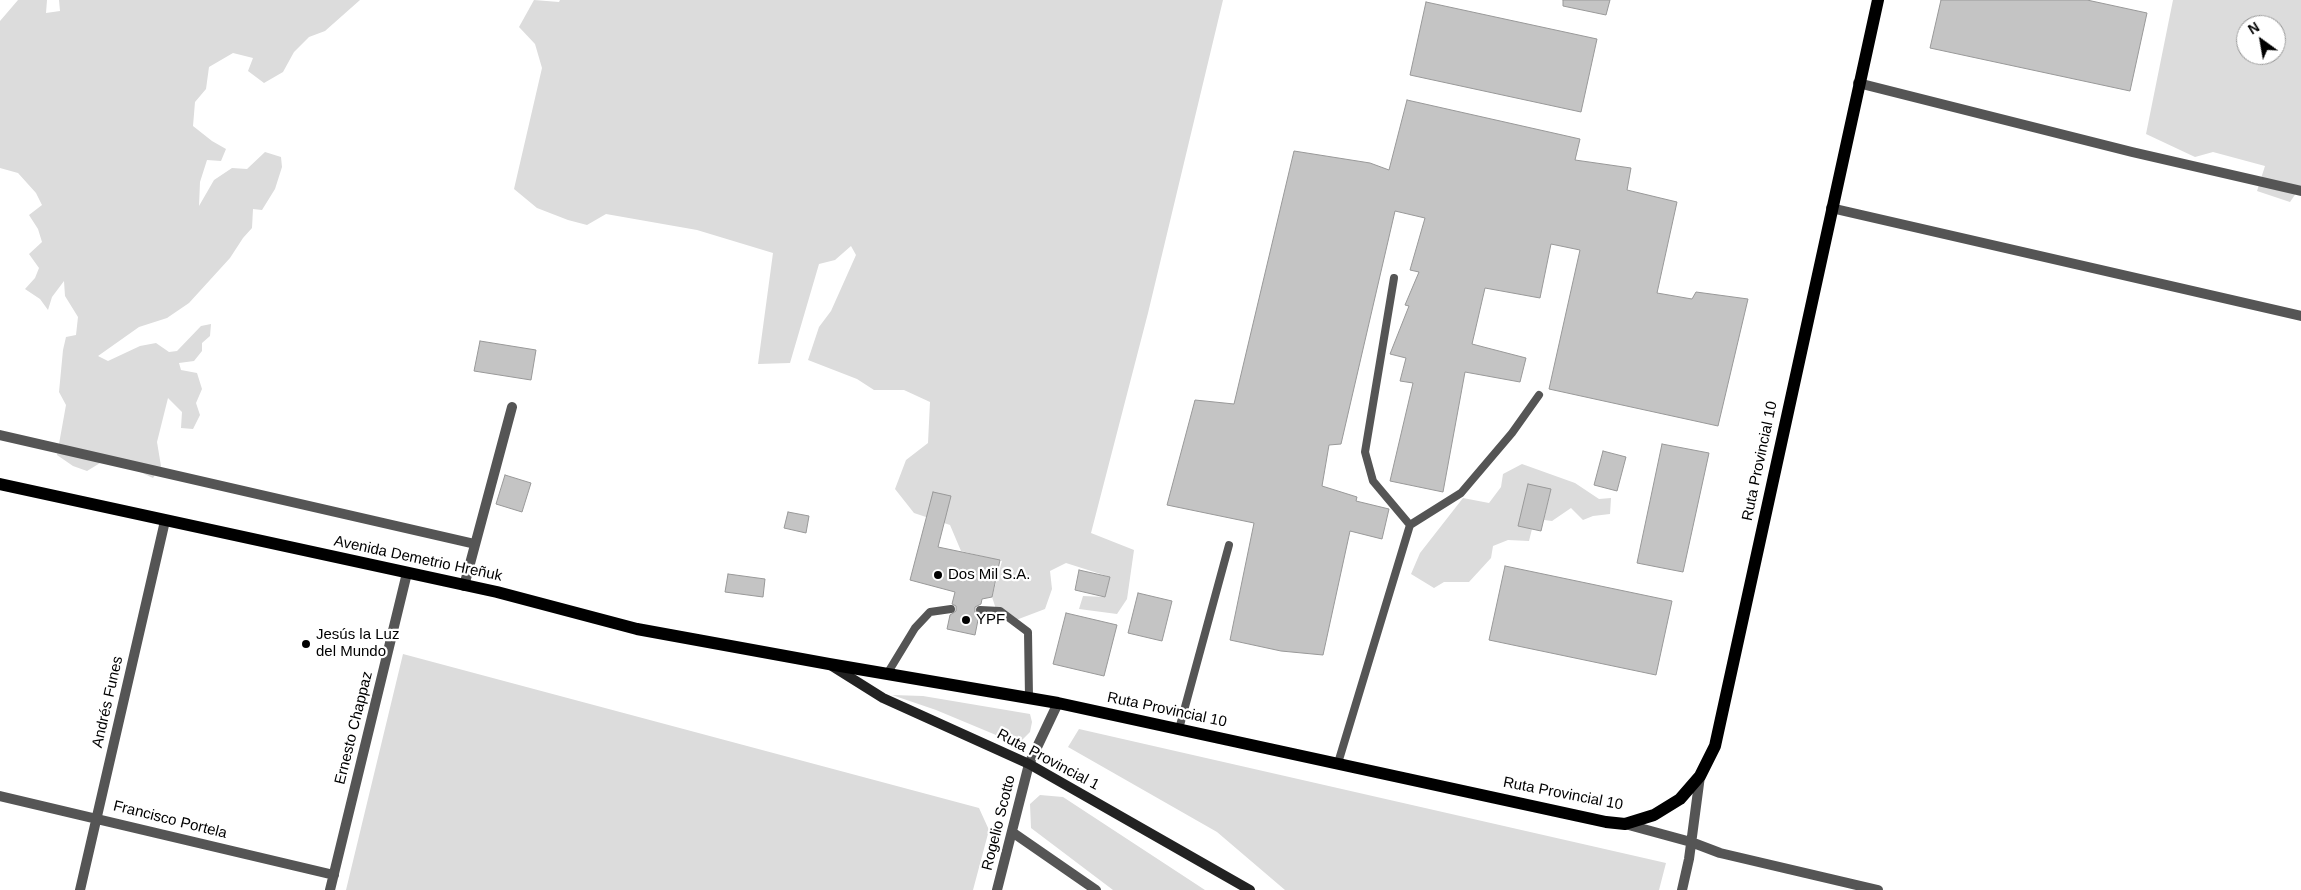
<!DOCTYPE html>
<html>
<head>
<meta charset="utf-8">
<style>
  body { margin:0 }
  #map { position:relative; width:2301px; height:890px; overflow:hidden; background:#fff; font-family:Arial,sans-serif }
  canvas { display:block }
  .north { position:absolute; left:2236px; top:15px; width:50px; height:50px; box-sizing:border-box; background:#fff; border:1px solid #999; border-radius:50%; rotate:328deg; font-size:14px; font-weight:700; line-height:20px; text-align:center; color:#000 }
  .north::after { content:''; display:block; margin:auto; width:18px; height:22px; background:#000; clip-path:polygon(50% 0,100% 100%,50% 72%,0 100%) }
</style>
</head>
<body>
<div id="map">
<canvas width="2301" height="890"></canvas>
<div class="north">N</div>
</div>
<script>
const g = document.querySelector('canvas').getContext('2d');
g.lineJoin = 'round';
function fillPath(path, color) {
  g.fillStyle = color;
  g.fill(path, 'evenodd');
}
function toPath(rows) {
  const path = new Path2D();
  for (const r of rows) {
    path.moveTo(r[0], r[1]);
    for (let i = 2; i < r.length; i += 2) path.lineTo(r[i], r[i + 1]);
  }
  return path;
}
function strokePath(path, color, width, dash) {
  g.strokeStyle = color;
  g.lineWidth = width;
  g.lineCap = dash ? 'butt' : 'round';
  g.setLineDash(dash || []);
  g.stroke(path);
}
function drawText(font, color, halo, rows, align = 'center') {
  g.font = font + ' Arial,sans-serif';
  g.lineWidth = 4.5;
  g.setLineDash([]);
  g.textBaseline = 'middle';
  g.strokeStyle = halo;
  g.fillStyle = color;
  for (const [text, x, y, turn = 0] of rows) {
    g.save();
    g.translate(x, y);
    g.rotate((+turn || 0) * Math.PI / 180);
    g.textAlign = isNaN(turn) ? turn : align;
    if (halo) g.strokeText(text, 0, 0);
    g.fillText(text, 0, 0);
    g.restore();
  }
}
const green = toPath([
  [18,0,47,0,46,13,60,11,59,0,360,0,325,31,309,37,294,52,283,72,264,83,248,71,253,58,233,53,209,67,206,89,195,102,193,126,212,141,226,149,221,161,207,160,200,182,199,206,214,180,232,168,247,169,265,152,281,157,282,167,275,189,262,210,253,209,252,228,243,238,230,258,189,303,167,318,139,327,98,356,108,361,140,346,156,343,169,352,177,351,201,326,211,324,210,336,202,343,202,351,194,361,179,363,181,370,197,373,202,389,196,403,200,415,193,429,181,428,182,412,168,398,157,442,161,466,153,478,123,464,105,460,87,471,73,466,57,455,66,405,59,392,63,350,66,337,76,335,78,317,65,296,64,281,52,297,48,310,40,299,25,289,35,278,39,268,29,254,42,242,38,229,29,215,42,205,36,193,18,173,0,168,0,21],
  [534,0,559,2,560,0,1223,0,1148,313,1091,533,1134,550,1127,599,1117,614,1079,609,1083,596,1105,597,1110,577,1066,563,1050,571,1052,589,1045,609,1016,620,999,618,992,597,1002,561,961,551,950,525,914,513,895,489,906,460,928,443,930,402,904,390,874,390,857,379,808,360,819,327,831,311,856,255,851,246,835,260,819,264,790,363,758,364,773,253,697,230,606,214,587,225,568,220,537,208,514,189,542,68,535,44,519,27],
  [2173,0,2301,0,2301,186,2290,202,2257,191,2265,166,2213,152,2195,157,2146,134],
  [2246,25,2276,25,2276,55,2246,55],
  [1522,464,1575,483,1599,499,1611,498,1610,514,1593,516,1583,520,1571,508,1552,521,1544,520,1551,489,1518,526,1532,529,1529,541,1508,540,1493,546,1491,558,1469,582,1444,582,1434,588,1411,574,1420,553,1463,498,1489,503,1501,487,1503,474],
  [403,654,979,808,989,830,973,890,346,890],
  [892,695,923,696,1030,714,1032,722,1030,732,1020,742,1008,740,936,710],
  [1079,729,1666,863,1659,890,1285,890,1217,832,1068,747],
  [1040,795,1063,797,1205,890,1113,890,1031,828,1030,804]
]);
const building = toPath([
  [1563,0,1610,0,1606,15,1563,6,1563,0],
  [1941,0,2087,0,2147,13,2130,91,1930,48,1941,0],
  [1426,2,1597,39,1581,112,1410,75,1426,2],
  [1407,100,1580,139,1575,160,1631,168,1627,190,1677,202,1657,293,1692,299,1696,292,1748,299,1718,426,1549,389,1580,250,1551,244,1540,298,1485,288,1472,344,1526,358,1520,382,1465,372,1443,492,1390,481,1413,383,1400,381,1406,358,1390,354,1409,306,1405,305,1419,272,1410,270,1425,218,1395,211,1341,444,1329,445,1322,486,1357,497,1356,501,1389,509,1382,539,1350,531,1323,655,1281,651,1230,640,1254,523,1167,505,1195,400,1234,404,1294,151,1370,163,1389,170,1407,100],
  [480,341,536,350,531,380,474,371,480,341],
  [1662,444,1709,453,1683,572,1637,563,1662,444],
  [1603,451,1626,457,1617,491,1594,485,1603,451],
  [505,475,531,483,522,512,496,504,505,475],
  [1528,484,1551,489,1541,531,1518,526,1528,484],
  [933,492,951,496,938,547,1000,560,992,597,982,599,981,604,975,607,975,612,979,615,975,635,947,629,950,615,956,611,956,606,952,604,955,592,910,580,933,492],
  [788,512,809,516,806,533,784,528,788,512],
  [1505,566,1672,601,1656,675,1489,640,1505,566],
  [1079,570,1110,577,1105,597,1075,590,1079,570],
  [728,574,765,579,763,597,725,592,728,574],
  [1138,593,1172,601,1162,641,1128,633,1138,593],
  [1066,613,1117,625,1104,676,1053,664,1066,613]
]);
const service = toPath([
  [1394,278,1365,452,1373,481,1410,525],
  [980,610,1000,611,1028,632,1029,697],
  [887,674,915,628,930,612,951,609],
  [1179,729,1229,545],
  [1338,763,1410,525,1461,493,1512,433,1539,395]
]);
const minor = toPath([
  [1858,83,2132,152,2301,191],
  [1831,208,2301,316],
  [0,435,475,544],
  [464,586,512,407],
  [0,796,334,875],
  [1625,824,1691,842,1720,853,1878,890],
  [1012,832,1096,890],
  [80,890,165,521],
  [330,890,407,573],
  [997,890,1029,764,1058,703],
  [1682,890,1689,859,1700,776]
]);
const secondary = toPath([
  [832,666,883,698,1029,764,1250,890]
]);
const primary = toPath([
  [0,484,497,592,637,629,829,664,1058,703,1606,822,1625,824,1654,815,1680,799,1700,776,1715,746,1878,0]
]);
const markers = [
  [938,575,5,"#000"],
  [966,620,5,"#000"],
  [306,644,5,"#000"]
];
const streetNames = [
  ["Ruta Provincial 10",1760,461,-78],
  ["Avenida Demetrio Hreñuk",418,559,12],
  ["Andrés Funes",108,702,-77],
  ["Ruta Provincial 10",1167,710,12],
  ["Ernesto Chappaz",354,728,-76],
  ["Ruta Provincial 1",1048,760,28],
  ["Ruta Provincial 10",1563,794,11],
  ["Francisco Portela",170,820,14],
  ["Rogelio Scotto",999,823,-76]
];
const poiNames = [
  ["Dos Mil S.A.",948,575],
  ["YPF",976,620],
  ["Jesús la Luz",316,635],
  ["del Mundo",316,652]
];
fillPath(green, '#dcdcdc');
fillPath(building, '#c4c4c4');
strokePath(building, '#999', 1);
strokePath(service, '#555', 8);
strokePath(minor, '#555', 10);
strokePath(secondary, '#222', 10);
strokePath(primary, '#000', 12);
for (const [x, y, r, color] of markers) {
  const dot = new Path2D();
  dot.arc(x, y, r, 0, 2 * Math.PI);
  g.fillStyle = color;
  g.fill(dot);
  strokePath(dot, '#fff', 2);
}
drawText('15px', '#000', '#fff', streetNames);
drawText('15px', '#000', '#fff', poiNames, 'left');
</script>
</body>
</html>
